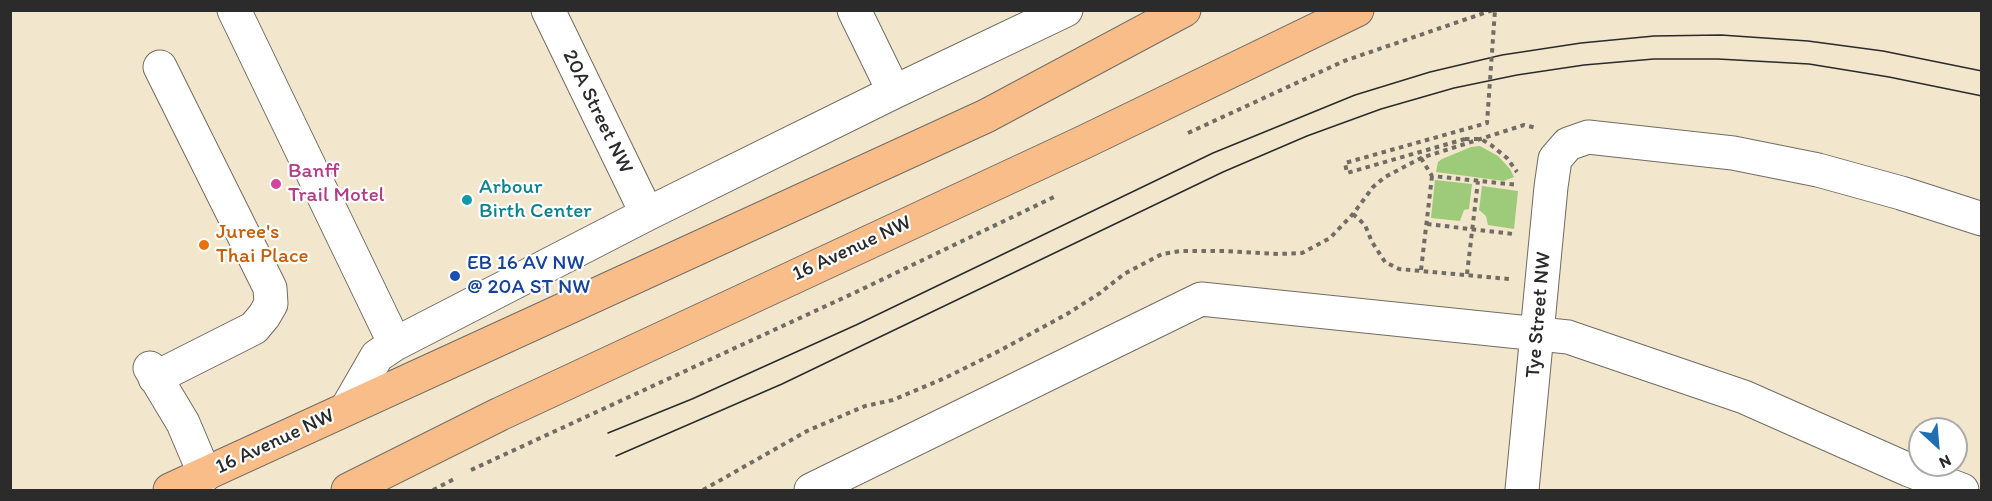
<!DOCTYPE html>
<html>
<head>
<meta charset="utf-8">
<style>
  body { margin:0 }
  #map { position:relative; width:1992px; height:501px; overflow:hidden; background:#f2e6cd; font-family:Itim,sans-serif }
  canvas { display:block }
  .frame { position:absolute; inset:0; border:12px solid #2b2b2b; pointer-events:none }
  .north { position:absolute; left:1908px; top:417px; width:60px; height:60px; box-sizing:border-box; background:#fff; border:2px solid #aaa; border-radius:50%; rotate:154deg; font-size:16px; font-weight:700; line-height:24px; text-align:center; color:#2b2b2b }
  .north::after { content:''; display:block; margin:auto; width:21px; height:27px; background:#1f6fb2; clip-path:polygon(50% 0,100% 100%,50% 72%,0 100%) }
</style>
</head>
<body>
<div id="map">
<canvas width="1992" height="501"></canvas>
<div class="frame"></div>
<div class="north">N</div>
</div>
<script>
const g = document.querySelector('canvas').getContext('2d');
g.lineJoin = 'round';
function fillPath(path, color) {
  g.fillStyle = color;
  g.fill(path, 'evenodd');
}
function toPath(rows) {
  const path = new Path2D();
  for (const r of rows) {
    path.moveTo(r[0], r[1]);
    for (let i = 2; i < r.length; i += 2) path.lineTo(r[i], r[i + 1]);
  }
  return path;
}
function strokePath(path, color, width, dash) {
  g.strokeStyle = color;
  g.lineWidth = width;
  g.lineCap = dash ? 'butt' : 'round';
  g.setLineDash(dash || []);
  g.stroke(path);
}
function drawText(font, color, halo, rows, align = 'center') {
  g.font = font + ' Itim,sans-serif';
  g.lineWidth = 4.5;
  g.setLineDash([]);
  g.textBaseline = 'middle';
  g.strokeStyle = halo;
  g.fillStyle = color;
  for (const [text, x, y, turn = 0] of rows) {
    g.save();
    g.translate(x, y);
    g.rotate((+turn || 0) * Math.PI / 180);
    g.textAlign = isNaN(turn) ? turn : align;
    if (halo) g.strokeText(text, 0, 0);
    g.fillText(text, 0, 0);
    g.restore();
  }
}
const green = toPath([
  [1480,146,1498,156,1510,169,1514,177,1504,181,1436,172,1438,162,1442,159,1471,147],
  [1435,180,1472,184,1469,209,1464,210,1460,221,1431,218],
  [1482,186,1518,191,1514,229,1488,225,1486,216,1479,210]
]);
const path = toPath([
  [1188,133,1344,61,1493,10],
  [1465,139,1481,139,1491,145,1507,158,1517,172],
  [1421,158,1432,176,1518,185],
  [1353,214,1365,225,1372,242,1385,262,1399,269,1509,279],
  [1427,224,1513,234],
  [1421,270,1432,176],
  [1467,274,1478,181],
  [471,470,854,293,1054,197],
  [433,490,454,479],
  [703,490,807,431,865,406,893,400,945,378,1001,350,1067,314,1100,293,1124,274,1162,254,1181,251,1225,251,1279,254,1302,253,1330,238,1353,214,1373,187,1385,177,1421,158,1524,125,1537,128]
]);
const minor = toPath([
  [234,10,395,344],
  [548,10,647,214],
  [854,10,894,92],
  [150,368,183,423,205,475],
  [155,378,254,328,264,316,271,304,270,288,160,67],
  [347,408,377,356,395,344,647,214,894,92,1066,10],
  [811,490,1201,299,1568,337,1744,397,1909,470,1962,490],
  [1522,490,1551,187,1555,159,1568,144,1588,137,1733,153,1818,170,1901,193,1982,219]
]);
const highway = toPath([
  [170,490,986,116,1184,10],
  [348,490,500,414,1082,143,1357,10]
]);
const tram = toPath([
  [608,433,692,399,856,325,1213,153,1355,95,1430,72,1502,55,1581,43,1654,36,1721,35,1808,41,1883,51,1982,71],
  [616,456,782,384,1223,172,1307,136,1381,109,1454,88,1517,75,1584,65,1654,59,1718,59,1809,64,1889,77,1982,96]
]);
const pathBridge = toPath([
  [1465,139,1347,173,1345,163,1487,123,1495,10]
]);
const markers = [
  [276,184,6,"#d1479c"],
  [467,200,6,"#0f9aa8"],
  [204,245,6,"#e8710a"],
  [455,276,6,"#1a4fb4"]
];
const streetNames = [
  ["20A Street NW",597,112,64],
  ["16 Avenue NW",852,249,-25],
  ["Tye Street NW",1539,315,-85],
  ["16 Avenue NW",275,442,-25]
];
const hotelNames = [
  ["Banff",288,172],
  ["Trail Motel",288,196]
];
const cultureNames = [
  ["Arbour",479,188],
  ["Birth Center",479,212]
];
const foodNames = [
  ["Juree's",216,233],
  ["Thai Place",216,257]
];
const transitNames = [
  ["EB 16 AV NW",467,264],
  ["@ 20A ST NW",467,288]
];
fillPath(green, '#9ecb79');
strokePath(minor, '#716c64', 35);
strokePath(highway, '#716c64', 35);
strokePath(path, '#716c64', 4, [4.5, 4.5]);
strokePath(minor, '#fff', 33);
strokePath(highway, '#f8bd89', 33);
strokePath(tram, '#2b2b2b', 1.5);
strokePath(pathBridge, '#716c64', 4, [4.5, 4.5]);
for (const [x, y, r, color] of markers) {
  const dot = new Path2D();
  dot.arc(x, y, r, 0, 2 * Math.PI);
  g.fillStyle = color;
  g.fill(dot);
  strokePath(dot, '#fff', 2);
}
drawText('21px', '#2b2b2b', '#fff', streetNames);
drawText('21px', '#b23c85', '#fff', hotelNames, 'left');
drawText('21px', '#0d838f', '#fff', cultureNames, 'left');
drawText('21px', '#c56008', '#fff', foodNames, 'left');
drawText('21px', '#164399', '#fff', transitNames, 'left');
</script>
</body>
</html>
